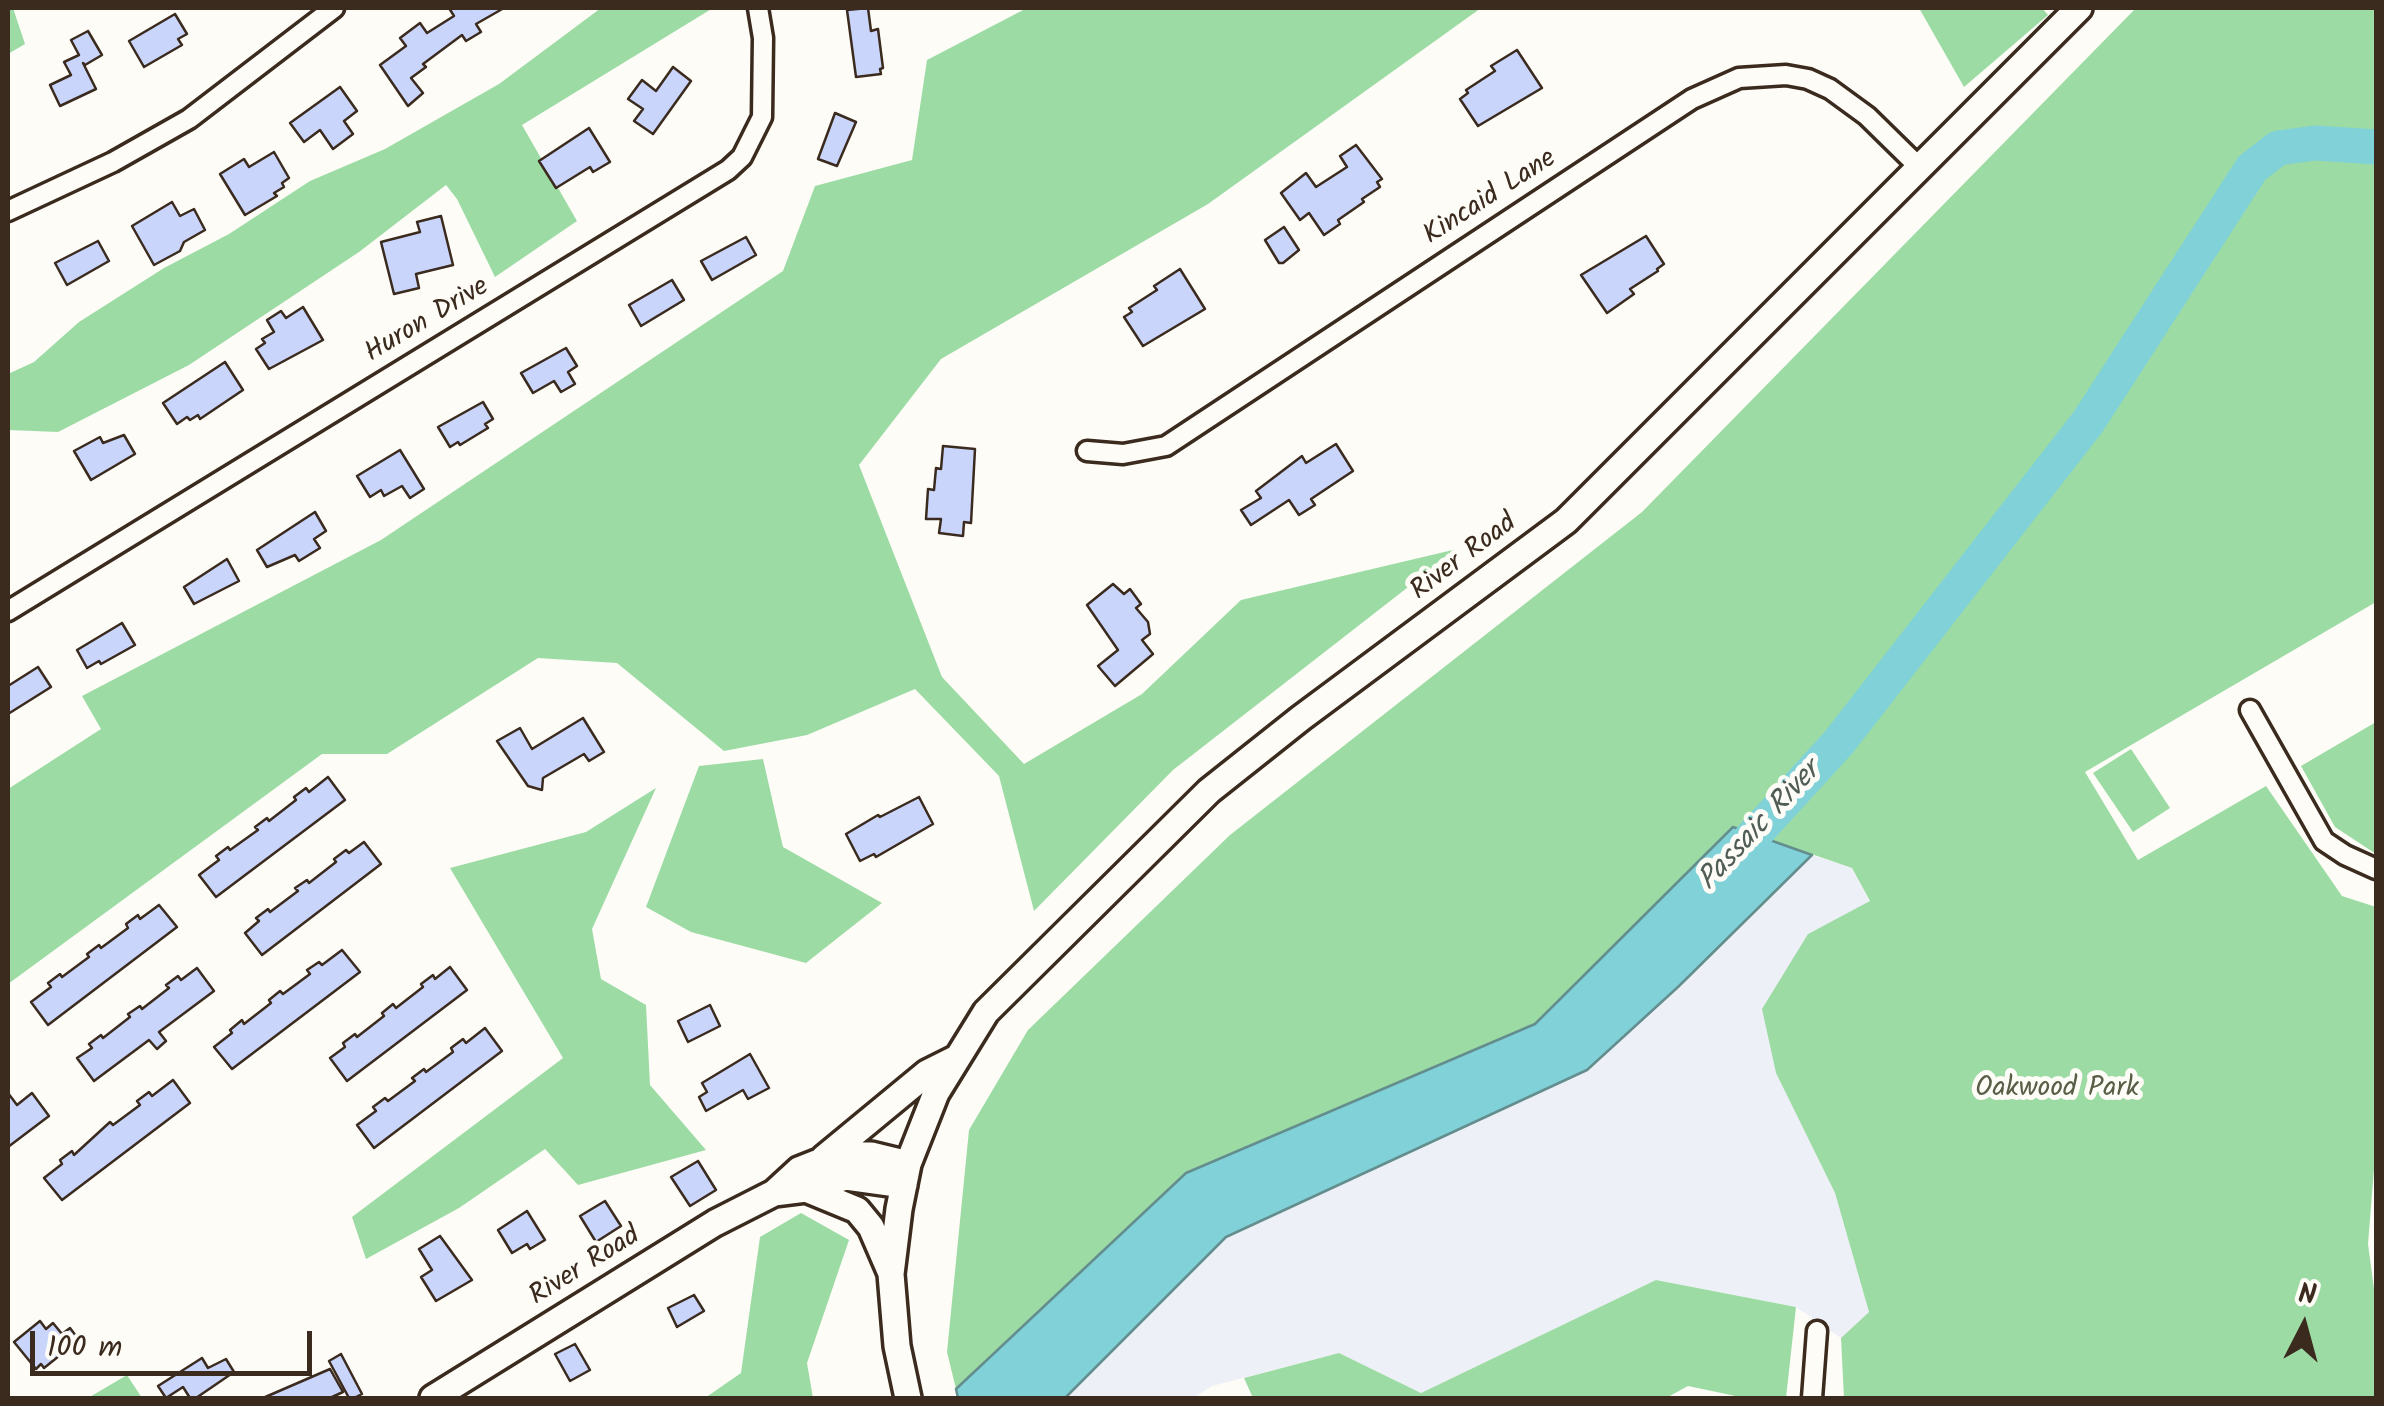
<!DOCTYPE html>
<html>
<head>
<meta charset="utf-8">
<style>
  body { margin:0 }
  #map { position:relative; width:2384px; height:1406px; overflow:hidden; background:#fdfcf7; font-family:Kalam,sans-serif }
  canvas { display:block }
  .frame { position:absolute; inset:0; border:10px solid #3b2a1e; pointer-events:none }
  .north { position:absolute; left:2254px; top:1276px; width:100px; height:100px; -webkit-text-stroke:8px #fdfcf7; paint-order:stroke; rotate:6deg; font-size:28px; font-weight:700; line-height:40px; text-align:center; color:#3b2a1e }
  .north::after { content:''; display:block; margin:auto; width:35px; height:45px; background:#3b2a1e; clip-path:polygon(50% 0,100% 100%,50% 72%,0 100%) }
  .scale { position:absolute; left:30px; top:1331px; width:282px; height:45px; box-sizing:border-box; border:5px solid #3b2a1e; border-top:0; padding-left:12px; font-size:30px; line-height:35px; white-space:nowrap; color:#3b2a1e; -webkit-text-stroke:8px #fdfcf7; paint-order:stroke }
</style>
</head>
<body>
<div id="map">
<canvas width="2384" height="1406"></canvas>
<div class="frame"></div>
<div class="north">N</div>
<div class="scale">100 m</div>
</div>
<script>
const g = document.querySelector('canvas').getContext('2d');
g.lineJoin = 'round';
function fillPath(path, color) {
  g.fillStyle = color;
  g.fill(path, 'evenodd');
}
function toPath(rows) {
  const path = new Path2D();
  for (const r of rows) {
    path.moveTo(r[0], r[1]);
    for (let i = 2; i < r.length; i += 2) path.lineTo(r[i], r[i + 1]);
  }
  return path;
}
function strokePath(path, color, width, dash) {
  g.strokeStyle = color;
  g.lineWidth = width;
  g.lineCap = dash ? 'butt' : 'round';
  g.setLineDash(dash || []);
  g.stroke(path);
}
function drawText(font, color, halo, rows, align = 'center') {
  g.font = font + ' Kalam,sans-serif';
  g.lineWidth = 10;
  g.setLineDash([]);
  g.textBaseline = 'middle';
  g.strokeStyle = halo;
  g.fillStyle = color;
  for (const [text, x, y, turn = 0] of rows) {
    g.save();
    g.translate(x, y);
    g.rotate((+turn || 0) * Math.PI / 180);
    g.textAlign = isNaN(turn) ? turn : align;
    if (halo) g.strokeText(text, 0, 0);
    g.fillText(text, 0, 0);
    g.restore();
  }
}
const built = toPath([
  [1812,855,1852,868,1870,902,1808,934,1776,1073,1835,1193,1869,1312,1841,1338,1796,1307,1656,1280,1421,1393,1339,1353,1212,1386,1193,1398,1065,1398,1226,1237,1587,1070,1678,987]
]);
const green = toPath([
  [8,8,13,8,25,44,8,54],
  [601,8,713,8,522,125,577,221,495,277,457,199,446,185,359,252,189,365,58,432,8,430,8,374,34,362,79,322,164,268,229,234,310,181,385,149,499,84],
  [1027,8,1481,8,1208,204,941,359,859,465,942,677,1024,764,1142,694,1241,600,1457,549,1173,770,1034,911,999,776,915,689,807,735,724,751,617,663,538,658,387,754,322,754,8,984,8,789,101,729,82,696,381,540,783,271,815,186,912,160,927,60],
  [1919,8,2042,8,2048,15,1964,87],
  [2136,8,2376,8,2376,602,2085,772,2138,860,2266,786,2342,896,2376,907,2376,1144,2368,1244,2376,1304,2376,1398,1844,1398,1841,1338,1869,1312,1835,1193,1776,1073,1762,1009,1808,934,1870,901,1852,868,1733,827,1535,1024,1186,1172,956,1389,947,1352,969,1130,1028,1030,1230,835,1642,512],
  [2376,722,2376,854,2335,827,2301,766],
  [2131,749,2170,808,2133,832,2093,773],
  [763,759,783,847,882,903,806,963,691,932,646,907,699,766],
  [656,788,592,929,601,979,646,1005,650,1085,706,1150,578,1185,545,1149,459,1208,366,1259,352,1217,563,1058,450,868,586,832],
  [801,1213,849,1240,807,1363,813,1398,705,1398,741,1373,760,1237],
  [1656,1280,1796,1307,1786,1398,1745,1398,1688,1386,1666,1398,1253,1398,1244,1378,1339,1353,1421,1393],
  [127,1375,142,1398,88,1398]
]);
const water = toPath([
  [1733,827,1812,855,1678,987,1587,1070,1226,1237,1065,1398,958,1398,956,1389,1186,1173,1535,1024,1733,827]
]);
const river = toPath([
  [1724,868,1839,742,2088,422,2252,168,2278,148,2315,143,2376,147]
]);
const building = toPath([
  [449,8,504,8,476,24,481,32,466,41,462,35,423,64,426,67,411,78,423,93,408,106,380,65,406,46,400,38,420,23,427,33,454,16,449,8],
  [868,8,871,31,878,29,883,68,880,69,881,74,856,77,847,10,868,8],
  [175,14,187,34,178,39,182,45,144,67,129,41,175,14],
  [88,31,102,55,85,65,83,63,96,89,60,106,50,85,71,75,64,62,79,55,71,40,88,31],
  [1517,50,1542,88,1478,126,1460,99,1468,93,1466,90,1495,71,1491,66,1517,50],
  [673,67,691,81,653,134,634,121,643,109,628,99,642,80,656,91,673,67],
  [340,87,357,111,344,121,353,134,333,149,320,130,304,142,290,123,340,87],
  [835,113,856,122,837,166,818,159,835,113],
  [589,128,610,162,593,172,590,167,556,188,539,161,589,128],
  [1356,145,1382,179,1377,182,1380,187,1362,199,1364,202,1338,220,1340,224,1324,235,1309,213,1300,220,1281,193,1306,173,1316,187,1347,167,1340,156,1356,145],
  [274,152,289,178,282,183,284,187,274,193,277,196,245,215,220,174,244,159,249,167,274,152],
  [172,202,180,216,194,209,205,230,184,242,180,251,154,265,132,226,172,202],
  [441,216,453,265,416,274,419,288,394,294,381,242,420,232,417,222,441,216],
  [1284,227,1299,250,1283,263,1279,263,1265,240,1284,227],
  [1646,236,1664,264,1657,269,1658,271,1630,289,1634,294,1607,313,1581,275,1646,236],
  [746,237,756,255,712,280,701,261,746,237],
  [98,241,109,261,67,285,55,263,98,241],
  [1180,269,1205,309,1143,346,1124,317,1132,312,1129,308,1157,290,1154,286,1180,269],
  [672,280,684,300,641,326,629,305,672,280],
  [303,307,323,340,269,369,256,349,265,343,262,339,274,332,267,320,281,311,286,318,303,307],
  [566,348,577,366,568,372,575,384,561,392,554,381,533,393,521,373,566,348],
  [225,362,243,390,200,419,198,415,190,420,187,417,177,424,163,403,225,362],
  [483,402,493,419,485,424,488,428,460,445,458,442,450,447,438,427,483,402],
  [124,435,135,454,91,480,74,451,100,437,103,443,124,435],
  [1336,444,1353,471,1311,499,1315,505,1299,515,1289,500,1251,525,1241,510,1261,498,1256,491,1302,456,1306,463,1336,444],
  [943,446,975,449,971,523,964,522,963,536,939,533,941,519,926,519,928,489,934,490,936,468,941,469,943,446],
  [400,450,424,489,410,498,402,486,384,496,381,490,370,497,357,476,400,450],
  [315,512,326,531,314,539,320,548,299,561,295,555,267,567,257,550,315,512],
  [227,559,239,581,194,604,184,587,227,559],
  [1113,584,1124,594,1130,589,1141,604,1136,608,1148,622,1150,634,1142,640,1153,654,1115,686,1098,666,1118,650,1087,605,1113,584],
  [122,623,135,645,101,664,99,661,87,668,77,650,122,623],
  [38,667,51,687,8,714,8,686,38,667],
  [583,718,604,752,589,761,584,754,543,778,542,790,528,786,497,741,520,728,532,749,583,718],
  [328,777,345,800,216,897,199,875,219,860,216,856,228,847,230,850,258,830,255,827,267,818,269,821,296,800,294,797,306,788,309,792,328,777],
  [919,797,933,824,876,857,874,854,860,861,846,834,878,815,880,817,919,797],
  [364,842,381,864,262,955,245,933,259,921,256,918,268,909,270,912,298,891,295,888,307,880,309,883,336,862,334,859,346,850,349,853,364,842],
  [159,905,177,927,48,1025,31,1002,51,987,48,983,60,974,62,977,89,957,87,954,99,945,101,948,128,928,126,924,138,915,140,919,159,905],
  [342,950,360,972,232,1069,214,1047,232,1033,230,1030,242,1020,244,1024,271,1003,269,1000,280,991,283,994,310,974,307,970,319,962,322,965,342,950],
  [450,967,467,990,347,1081,330,1058,345,1047,343,1043,355,1034,357,1037,384,1016,382,1013,393,1004,396,1008,423,987,421,984,433,975,435,979,450,967],
  [197,968,214,991,159,1032,166,1041,157,1049,149,1040,94,1081,77,1058,92,1048,89,1044,101,1035,103,1038,130,1017,128,1014,140,1006,142,1009,169,988,166,985,178,976,181,980,197,968],
  [710,1005,720,1026,688,1042,678,1021,710,1005],
  [485,1028,502,1051,374,1148,357,1125,376,1111,373,1107,385,1098,388,1101,415,1081,412,1078,424,1069,426,1072,453,1052,451,1048,463,1039,466,1043,485,1028],
  [750,1054,769,1088,748,1099,743,1090,706,1111,699,1097,707,1092,702,1083,750,1054],
  [173,1080,190,1103,62,1200,44,1178,62,1164,60,1160,72,1151,74,1155,110,1122,113,1125,140,1105,137,1101,149,1092,152,1096,173,1080],
  [8,1093,17,1105,32,1093,49,1116,8,1147,8,1093],
  [698,1161,716,1190,690,1206,671,1177,698,1161],
  [605,1201,621,1226,596,1242,580,1216,605,1201],
  [527,1211,545,1240,530,1249,527,1244,512,1253,498,1230,527,1211],
  [440,1236,472,1280,436,1301,421,1277,432,1270,419,1249,440,1236],
  [694,1295,704,1311,677,1327,668,1308,694,1295],
  [40,1321,46,1329,53,1323,62,1334,70,1328,79,1340,44,1368,41,1364,36,1369,14,1342,40,1321],
  [575,1344,590,1370,570,1381,555,1354,575,1344],
  [341,1354,362,1394,354,1398,349,1398,329,1361,341,1354],
  [202,1358,208,1368,226,1359,234,1372,196,1398,190,1398,183,1387,166,1398,158,1386,202,1358],
  [330,1369,343,1392,330,1398,263,1398,330,1369]
]);
const street = toPath([
  [8,211,113,162,189,119,334,8],
  [1087,451,1123,454,1166,446,1692,99,1739,78,1786,75,1808,79,1830,89,1867,116,1919,167],
  [8,611,728,170,742,157,762,117,763,38,758,8],
  [2250,710,2324,841,2345,855,2376,869],
  [1812,1398,1817,1331]
]);
const secondary = toPath([
  [824,1158,927,1073,955,1059],
  [806,1189,857,1210,871,1227,890,1271],
  [774,1193,806,1189,846,1177,904,1185],
  [433,1398,715,1223,774,1193,799,1170,837,1155,871,1155,908,1164],
  [908,1398,897,1346,891,1274,899,1209,908,1164,936,1093,986,1012,1209,791,1301,718,1566,521,2079,8]
]);
const streetNames = [
  ["Kincaid Lane",1491,199,-33],
  ["Huron Drive",428,322,-31],
  ["River Road",1465,559,-37],
  ["River Road",586,1268,-32]
];
const parkNames = [
  ["Oakwood Park",2057,1090]
];
const waterNames = [
  ["Passaic River",1761,828,-47]
];
fillPath(built, '#eef0f8');
fillPath(green, '#9ddba4');
fillPath(water, '#80d1d8');
strokePath(water, '#648e8e', 2.5);
strokePath(river, '#80d1d8', 35);
fillPath(building, '#cad5fc');
strokePath(building, '#3b2a1e', 2.5);
strokePath(street, '#3b2a1e', 25);
strokePath(secondary, '#3b2a1e', 32);
strokePath(street, '#fdfcf7', 18);
strokePath(secondary, '#fdfcf7', 25);
drawText('28px', '#3b2a1e', '#fdfcf7', streetNames);
drawText('28px', '#585f46', '#fdfcf7', parkNames);
drawText('italic 30px', '#505c56', '#fdfcf7', waterNames);
</script>
</body>
</html>
